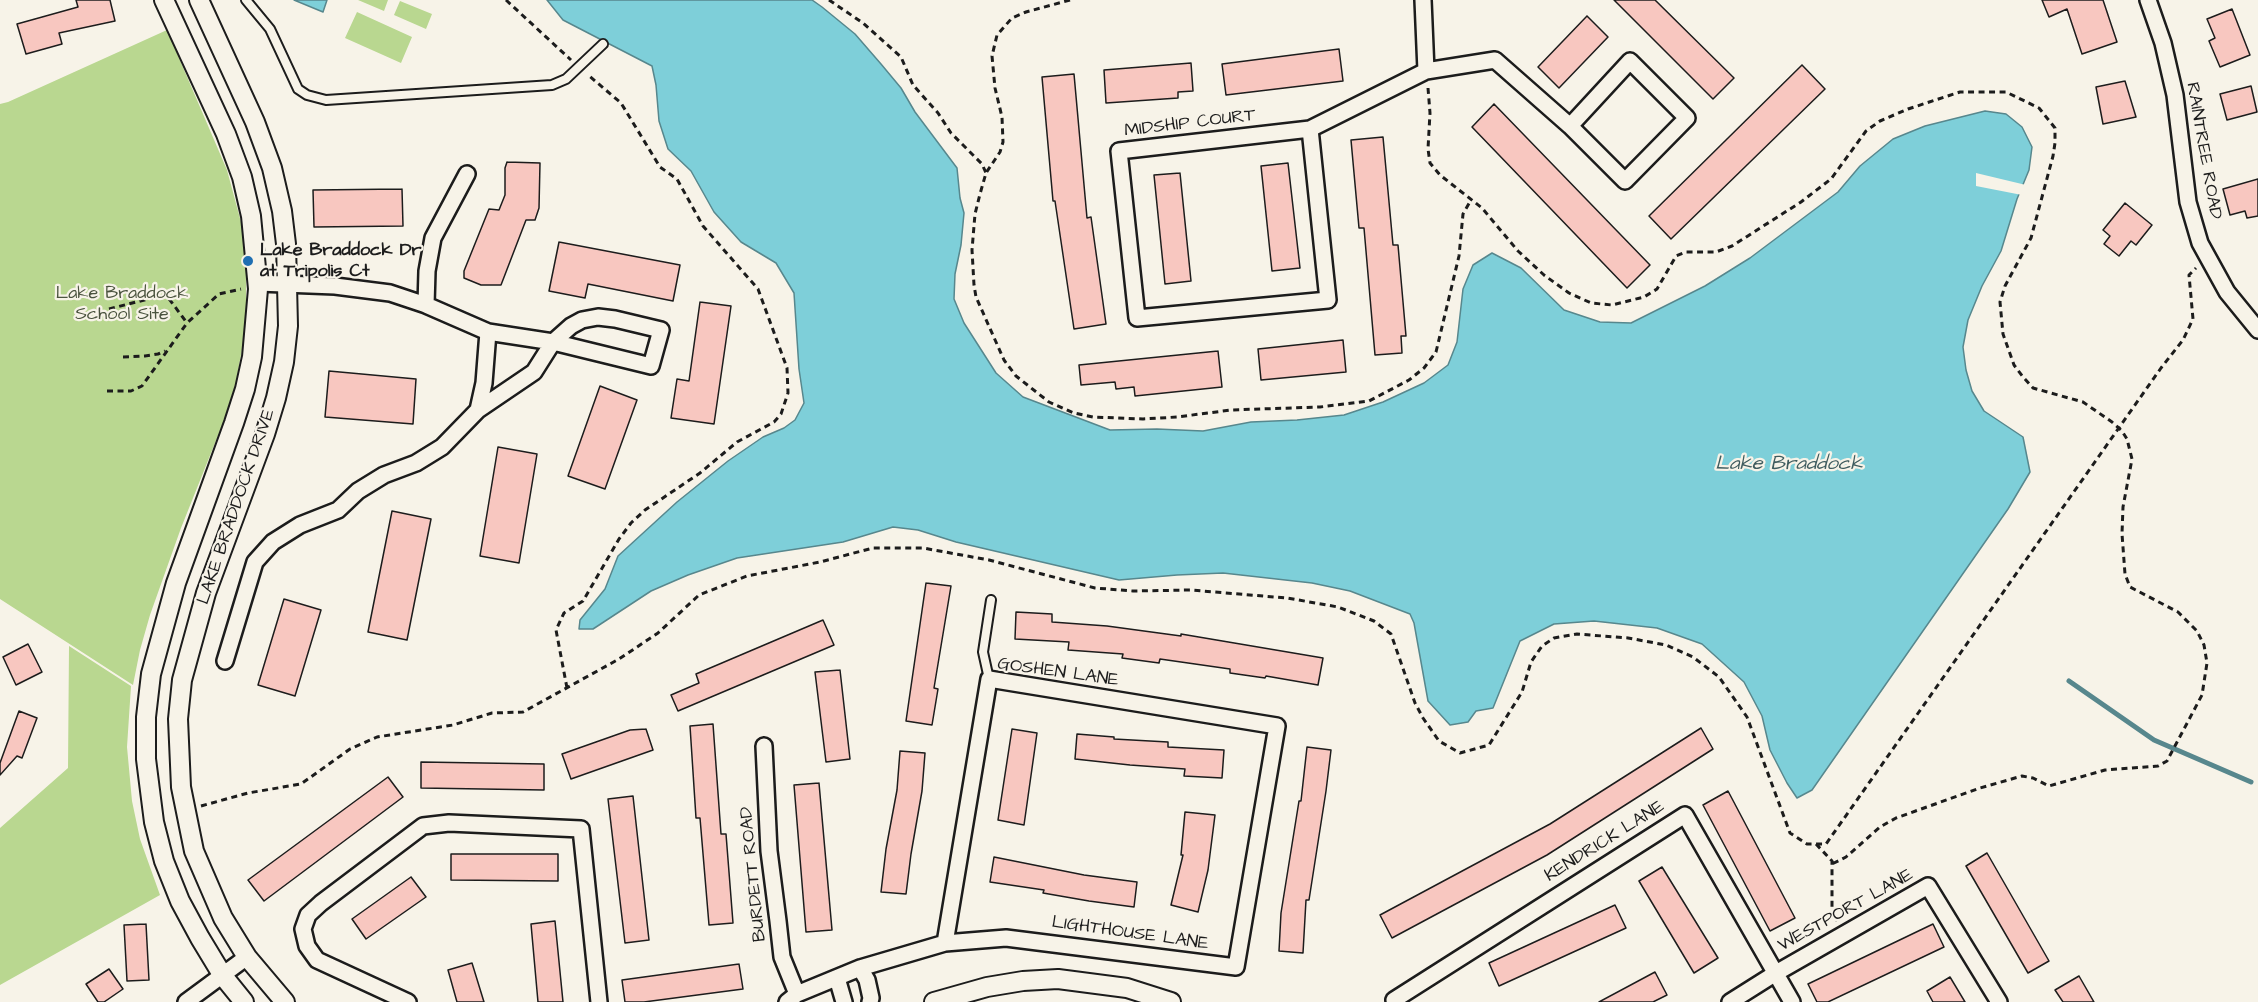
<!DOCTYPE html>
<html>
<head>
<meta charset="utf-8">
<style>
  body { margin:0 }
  canvas { display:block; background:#f7f3e8 }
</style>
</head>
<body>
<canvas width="2258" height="1002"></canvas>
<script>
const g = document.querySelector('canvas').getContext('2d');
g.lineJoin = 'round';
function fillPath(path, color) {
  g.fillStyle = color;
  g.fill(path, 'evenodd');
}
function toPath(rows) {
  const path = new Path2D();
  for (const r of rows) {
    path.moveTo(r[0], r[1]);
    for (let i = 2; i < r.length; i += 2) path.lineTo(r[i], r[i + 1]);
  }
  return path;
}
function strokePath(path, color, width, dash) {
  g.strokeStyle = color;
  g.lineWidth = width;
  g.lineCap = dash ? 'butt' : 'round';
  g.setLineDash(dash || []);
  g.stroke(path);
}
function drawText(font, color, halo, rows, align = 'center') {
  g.font = font + ' "Architects Daughter",sans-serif';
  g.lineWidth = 4.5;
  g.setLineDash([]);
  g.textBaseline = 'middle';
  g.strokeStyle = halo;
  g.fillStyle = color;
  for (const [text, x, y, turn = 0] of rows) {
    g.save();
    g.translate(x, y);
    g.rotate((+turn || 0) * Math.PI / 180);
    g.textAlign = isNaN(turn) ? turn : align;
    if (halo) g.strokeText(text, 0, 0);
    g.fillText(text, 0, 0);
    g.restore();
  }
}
const green = toPath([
  [358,0,388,0,384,11],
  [400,1,432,14,426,29,394,15],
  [357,12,412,37,401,63,345,38],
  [167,30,227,170,241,222,246,268,246,306,243,344,236,382,223,423,181,528,150,615,140,650,133,685,0,599,0,104,8,102],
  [69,646,131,686,127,747,132,801,140,839,160,895,0,985,0,828,68,768]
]);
const water = toPath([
  [294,0,327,0,323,12,294,0],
  [547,0,812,0,822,7,855,34,881,64,901,88,915,112,957,168,960,198,964,213,961,245,955,274,954,299,964,323,996,373,1023,397,1110,430,1157,429,1203,431,1251,422,1297,420,1344,415,1383,402,1424,383,1448,365,1457,342,1463,289,1473,265,1492,253,1521,268,1564,310,1600,322,1631,323,1705,286,1750,258,1838,192,1860,166,1893,139,1925,126,1985,111,2006,114,2022,127,2032,147,2029,170,2017,199,2001,251,1982,286,1968,320,1963,347,1966,370,1972,391,1984,411,2023,437,2030,472,2008,509,1812,790,1797,798,1787,783,1770,750,1762,716,1744,682,1702,644,1657,628,1594,621,1554,624,1520,641,1493,708,1476,711,1468,722,1450,725,1428,701,1414,623,1410,614,1350,591,1312,583,1223,573,1177,575,1119,580,956,542,918,530,893,527,843,542,737,558,688,575,651,591,593,629,579,629,580,620,605,589,618,556,677,502,728,461,763,437,784,428,795,420,804,403,799,369,794,293,776,263,741,242,714,212,691,171,668,149,659,121,656,85,652,66,563,20,547,0]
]);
const pier = toPath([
  [1976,173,2026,185,2022,195,1976,186]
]);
const stream = toPath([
  [2069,681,2154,740,2251,782]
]);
const building = toPath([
  [76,0,110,0,115,21,59,33,62,44,26,54,17,24,78,7,76,0],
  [1614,0,1655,0,1734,78,1713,99,1614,0],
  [2042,0,2103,0,2117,42,2082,54,2067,9,2049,17,2042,0],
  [2232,9,2250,55,2220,67,2209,41,2215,38,2207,19,2232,9],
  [1587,16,1608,37,1559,88,1538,67,1587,16],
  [1339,49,1343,81,1226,95,1222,64,1339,49],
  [1191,63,1193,91,1178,92,1178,98,1106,103,1104,70,1191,63],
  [1802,65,1825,89,1671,239,1649,216,1802,65],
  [1074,74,1087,218,1091,217,1106,324,1074,329,1055,201,1053,201,1042,77,1074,74],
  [2125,81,2136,117,2103,124,2096,87,2125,81],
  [2251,86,2257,112,2227,120,2220,94,2251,86],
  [1494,104,1650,265,1627,288,1472,127,1494,104],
  [1383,137,1393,245,1398,245,1406,336,1401,336,1402,353,1375,355,1364,228,1359,228,1351,140,1383,137],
  [507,162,540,163,539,208,535,220,526,220,501,285,481,285,464,278,464,271,489,209,499,210,505,195,505,168,507,162],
  [1288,163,1300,268,1272,271,1261,166,1288,163],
  [1180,173,1191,281,1165,284,1154,175,1180,173],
  [2258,179,2258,216,2247,218,2245,211,2230,215,2223,189,2258,179],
  [402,189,403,226,314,227,313,190,402,189],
  [2125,203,2152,225,2136,245,2131,241,2119,256,2104,244,2110,236,2103,230,2125,203],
  [559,242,680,265,673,301,588,284,585,298,549,291,559,242],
  [700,302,731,306,714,424,671,418,677,379,689,381,700,302],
  [1343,340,1346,372,1261,380,1258,349,1343,340],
  [1218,351,1222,387,1135,396,1134,387,1116,389,1115,382,1081,385,1079,365,1218,351],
  [329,371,416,379,413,424,325,417,329,371],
  [600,386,637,400,605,489,568,476,600,386],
  [498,447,537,454,519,563,480,556,498,447],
  [392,511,431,519,407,640,368,632,392,511],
  [926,583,951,586,934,688,938,689,932,725,906,721,926,583],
  [284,599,321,610,295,696,258,685,284,599],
  [1016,612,1052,614,1052,622,1107,626,1181,636,1181,634,1323,658,1318,685,1266,676,1265,678,1230,673,1230,669,1160,659,1159,663,1122,658,1123,654,1068,650,1069,642,1015,639,1016,612],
  [823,620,834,645,678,711,671,695,699,683,696,674,823,620],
  [28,644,42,672,16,685,3,657,28,644],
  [840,670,850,759,826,762,815,672,840,670],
  [19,711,37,718,22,758,17,756,0,775,0,763,19,711],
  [713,724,721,834,726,834,733,923,709,925,700,818,696,818,690,726,713,724],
  [1701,728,1713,749,1547,855,1392,938,1380,915,1550,824,1701,728],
  [646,729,653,750,571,779,562,754,630,730,646,729],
  [1012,729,1037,733,1024,825,998,820,1012,729],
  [1077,734,1114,737,1114,739,1168,742,1168,747,1224,750,1222,778,1184,776,1185,769,1130,765,1075,759,1077,734],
  [1307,747,1331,750,1326,791,1309,900,1306,900,1303,953,1279,951,1281,913,1299,801,1301,801,1307,747],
  [900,751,925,753,922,791,911,854,906,894,881,892,886,849,897,790,900,751],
  [421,762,544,764,544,790,421,788,421,762],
  [388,777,403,797,264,901,248,880,388,777],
  [819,783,832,930,806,932,794,785,819,783],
  [1728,791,1795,918,1770,931,1703,805,1728,791],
  [633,796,649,940,625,943,608,799,633,796],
  [1185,812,1215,815,1208,870,1198,912,1171,905,1183,855,1181,855,1185,812],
  [1987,853,2049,961,2028,973,1966,866,1987,853],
  [451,854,558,854,558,881,451,880,451,854],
  [994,857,1084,875,1137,882,1134,907,1089,901,1043,893,1044,890,990,882,994,857],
  [1662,867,1718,958,1694,973,1639,881,1662,867],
  [411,877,426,897,366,939,352,919,411,877],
  [1615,905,1626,928,1499,986,1489,963,1615,905],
  [555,921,563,1002,538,1002,531,924,555,921],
  [146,924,149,980,127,981,124,925,146,924],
  [1933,924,1944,947,1828,1002,1817,1002,1808,984,1933,924],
  [472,963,484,1002,457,1002,448,970,472,963],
  [739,964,743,989,644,1002,625,1002,622,980,739,964],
  [109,969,123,989,104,1002,98,1002,86,984,109,969],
  [1655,972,1667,995,1653,1002,1599,1002,1655,972],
  [2079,976,2094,1002,2063,1002,2055,990,2079,976],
  [1950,977,1965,1002,1933,1002,1927,991,1950,977]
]);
const path = toPath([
  [506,0,571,60],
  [829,0,863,23,901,57,913,85,938,113,951,133,982,164,986,173],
  [1070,0,1026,12,1012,18,997,35,992,56,995,88,1002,117,1003,142,1000,152,986,173,980,194,975,214,972,250,974,285,976,297,1004,360,1016,376,1049,402,1074,413,1093,417,1143,419,1177,417,1231,410,1320,407,1369,401,1409,380,1424,368,1436,352,1459,256,1463,214,1471,200],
  [1428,88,1430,113,1428,149,1430,163,1440,175,1482,208,1518,251,1544,275,1569,293,1591,303,1612,305,1644,297,1657,289,1676,256,1686,252,1716,252,1732,246,1801,202,1831,179,1866,131,1880,121,1908,109,1960,92,2006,92,2039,108,2055,128,2055,143,2053,156,2031,238,2005,286,2000,302,2003,334,2014,365,2023,377,2033,388,2083,402,2112,422,2122,431,2127,439,2132,459,2123,507,2122,534,2125,574,2130,587,2178,612,2197,631,2204,645,2207,663,2202,695,2167,761,2158,766,2105,770,2049,786,2033,778,2022,776,1980,788,1896,818,1880,827,1846,857,1832,864],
  [109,309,156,297,167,296,187,323],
  [123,357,145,356,158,354,165,351],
  [107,391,131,391,142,386,187,323,219,294,241,289],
  [567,688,556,630,564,613,583,601,619,539,631,523,645,510,700,473,737,442,774,422,781,414,788,393,787,368,758,289,703,226,677,179,660,167,621,103,587,74],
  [201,806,248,793,301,784,350,749,377,737,453,725,492,713,523,712,619,659,658,633,699,595,747,576,820,562,873,548,923,548,989,560,1095,588,1133,591,1191,590,1287,598,1338,607,1374,621,1391,634,1415,703,1423,718,1439,741,1460,753,1489,745,1522,692,1531,662,1542,646,1554,638,1577,634,1628,638,1666,645,1693,657,1719,677,1747,717,1790,833,1807,844,1826,844,2161,368,2183,340,2193,319,2189,275,2196,268],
  [1816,844,1832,861,1832,910,1837,921]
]);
const service = toPath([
  [246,0,270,29,298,89,307,95,326,100,552,85,566,79,603,44],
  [989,679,983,652,991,600]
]);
const minor = toPath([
  [2148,0,2163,43,2175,95,2188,202,2200,243,2227,292,2258,330],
  [1426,71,1495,60,1570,126,1625,181,1687,118,1630,61,1570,126],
  [1310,129,1328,300,1137,318,1119,151,1310,129],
  [1310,129,1426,71,1423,0],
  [258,283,335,286,390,293,426,305,488,332,553,342,651,366,661,330,615,319,598,317,582,320,571,326,553,342,534,372,478,410],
  [426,305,427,271,433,238,467,174],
  [225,661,255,562,273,542,300,525,338,510,358,491,384,475,416,463,442,447,478,410,484,383,488,332],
  [764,746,769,851,778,921,782,957,797,994],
  [860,968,867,980,871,998,870,1002],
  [837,978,844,1002],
  [186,1002,247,957],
  [408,1002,317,960,307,946,303,929,308,915,321,903,423,826,449,823,581,829,599,1002],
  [787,1002,797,994,860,968,945,943,1006,938,1236,967,1277,726,989,679,945,943],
  [1395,1002,1394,1000,1685,815,1792,1002],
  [1730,1002,1776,973,1928,886,1999,1002]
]);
const tertiary = toPath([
  [164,0,226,134,242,177,251,216,258,289,252,357,245,389,234,423,176,583,151,674,146,717,146,759,154,822,164,861,180,901,200,938,223,976,244,1002],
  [199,0,255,122,272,168,282,211,286,244,288,326,284,362,276,398,265,434,206,593,182,680,178,719,181,787,194,851,223,918,247,957,285,1002],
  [934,1002,987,987,1023,981,1058,979,1127,988,1171,1002]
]);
const markers = [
  [248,261,6,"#1f6fb2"]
];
const streetNames = [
  ["MIDSHIP COURT",1190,124,-7],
  ["RAINTREE ROAD",2203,151,80],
  ["LAKE BRADDOCK DRIVE",237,507,-71],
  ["GOSHEN LANE",1058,673,8],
  ["KENDRICK LANE",1605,842,-32],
  ["BURDETT ROAD",754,874,-96],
  ["WESTPORT LANE",1846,911,-29],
  ["LIGHTHOUSE LANE",1130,934,8]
];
const poiNames = [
  ["Lake Braddock Dr",260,251],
  ["at Tripolis Ct",260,272]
];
const parkNames = [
  ["Lake Braddock",122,294],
  ["School Site",122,315]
];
const waterNames = [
  ["Lake Braddock",1789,465]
];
fillPath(green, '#b9d790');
fillPath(water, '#7ecfd9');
strokePath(water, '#57878d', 1.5);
fillPath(pier, '#f7f3e8');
strokePath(stream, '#57878d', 5);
fillPath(building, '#f8c7c0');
strokePath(building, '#1c1c1c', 1.5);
strokePath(service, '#1c1c1c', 12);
strokePath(minor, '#1c1c1c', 20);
strokePath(tertiary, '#1c1c1c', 22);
strokePath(path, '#1c1c1c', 3, [6, 4.5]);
strokePath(service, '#f7f3e8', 8);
strokePath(minor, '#f7f3e8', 15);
strokePath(tertiary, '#f7f3e8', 18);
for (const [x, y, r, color] of markers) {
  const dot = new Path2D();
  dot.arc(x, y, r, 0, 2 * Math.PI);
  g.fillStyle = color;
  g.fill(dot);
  strokePath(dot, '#f7f3e8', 2);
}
drawText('18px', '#1c1c1c', '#f7f3e8', streetNames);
drawText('bold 18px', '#1c1c1c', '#f7f3e8', poiNames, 'left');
drawText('18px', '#4b543f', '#f7f3e8', parkNames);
drawText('italic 20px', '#3e5b5e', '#f7f3e8', waterNames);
</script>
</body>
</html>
